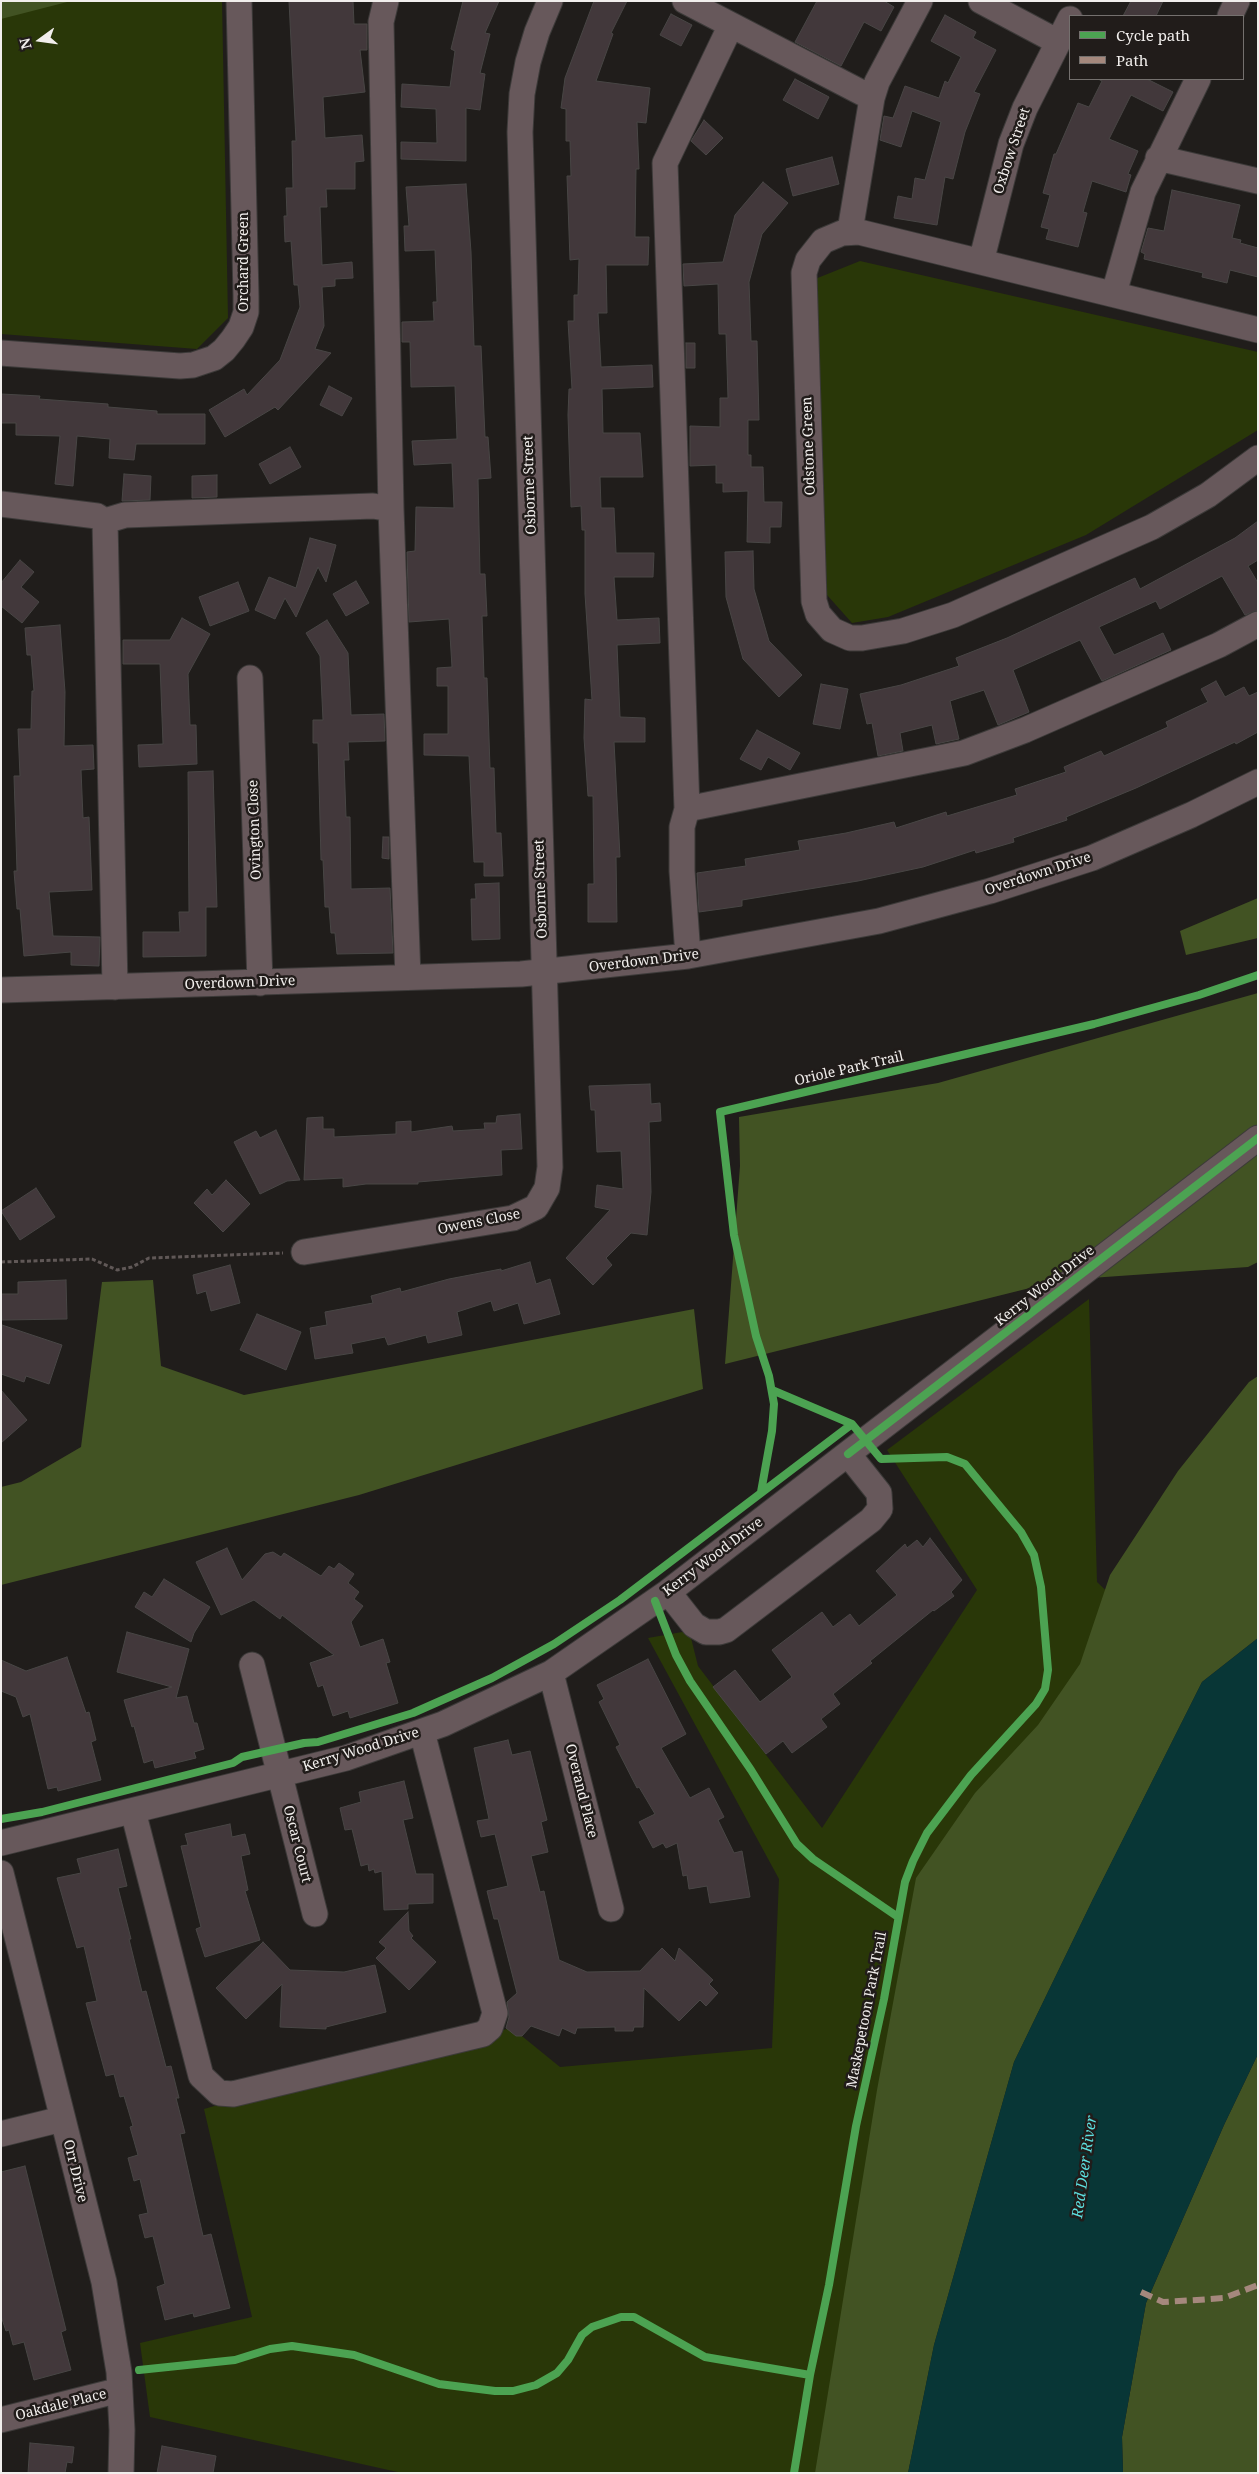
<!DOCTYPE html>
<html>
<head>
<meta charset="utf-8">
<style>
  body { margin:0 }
  #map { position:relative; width:1259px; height:2474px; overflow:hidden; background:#201d1b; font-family:"Noto Serif",serif }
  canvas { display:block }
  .frame { position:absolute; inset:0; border:2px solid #f1eeec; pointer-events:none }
  .legend { position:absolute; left:1069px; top:15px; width:175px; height:65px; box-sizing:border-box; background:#211c1a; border:1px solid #74706e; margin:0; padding:6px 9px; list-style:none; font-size:15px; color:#f1eeec }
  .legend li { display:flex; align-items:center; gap:10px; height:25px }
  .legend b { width:25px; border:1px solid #74706e }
  .north { position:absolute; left:15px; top:15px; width:50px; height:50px; -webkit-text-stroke:4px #211c1a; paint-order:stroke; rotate:256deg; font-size:14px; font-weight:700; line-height:20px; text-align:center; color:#f1eeec }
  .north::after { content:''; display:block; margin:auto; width:18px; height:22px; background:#f1eeec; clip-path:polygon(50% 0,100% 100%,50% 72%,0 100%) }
</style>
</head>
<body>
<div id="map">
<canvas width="1259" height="2474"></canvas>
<div class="frame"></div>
<ul class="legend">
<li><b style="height:6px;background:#4ca352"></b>Cycle path</li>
<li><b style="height:6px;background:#a5887d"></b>Path</li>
</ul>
<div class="north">N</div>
</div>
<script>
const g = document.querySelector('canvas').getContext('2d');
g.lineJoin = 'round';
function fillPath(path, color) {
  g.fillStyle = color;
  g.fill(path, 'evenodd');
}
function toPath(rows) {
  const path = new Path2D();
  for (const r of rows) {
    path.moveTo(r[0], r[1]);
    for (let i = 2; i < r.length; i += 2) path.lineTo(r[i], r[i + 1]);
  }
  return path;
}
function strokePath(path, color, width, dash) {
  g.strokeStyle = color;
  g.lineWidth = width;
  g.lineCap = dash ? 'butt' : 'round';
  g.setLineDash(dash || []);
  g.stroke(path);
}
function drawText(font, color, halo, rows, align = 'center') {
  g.font = font + ' "Noto Serif",serif';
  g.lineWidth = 5;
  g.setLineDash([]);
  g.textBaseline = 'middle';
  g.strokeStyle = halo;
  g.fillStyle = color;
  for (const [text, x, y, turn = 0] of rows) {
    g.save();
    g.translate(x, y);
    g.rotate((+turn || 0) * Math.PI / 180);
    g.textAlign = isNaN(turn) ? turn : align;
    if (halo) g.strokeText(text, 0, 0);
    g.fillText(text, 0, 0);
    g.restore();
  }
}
const green = toPath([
  [1,1,222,1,228,318,197,349,1,334],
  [860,261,1258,352,1258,430,1086,535,888,617,852,623,827,595,815,279],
  [1089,1299,1097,1582,1202,1682,1093,1899,1014,2062,934,2345,908,2473,402,2473,150,2417,140,2343,252,2317,204,2109,415,2048,512,2028,560,2067,772,2048,779,1879,648,1638,682,1632,690,1634,698,1666,822,1828,977,1590,887,1450]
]);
const forest = toPath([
  [1,1,71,1,1,19],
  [1258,898,1258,938,1186,955,1180,931],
  [1258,993,1258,1262,1248,1267,1062,1280,725,1364,740,1166,739,1117,938,1083],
  [153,1280,161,1366,244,1395,694,1309,703,1389,359,1495,1,1585,1,1487,21,1482,81,1447,102,1282],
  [1258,1376,1258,1638,1202,1682,1093,1899,1014,2062,934,2345,908,2473,815,2473,877,2090,916,1878,975,1793,1038,1725,1080,1664,1110,1575,1178,1471,1249,1382],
  [1258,2054,1258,2473,1123,2473,1122,2437,1146,2303,1224,2125]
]);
const water = toPath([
  [1258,1638,1258,2054,1224,2125,1146,2303,1122,2437,1123,2473,908,2473,934,2345,1014,2062,1093,1899,1202,1682]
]);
const building = toPath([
  [289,1,353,1,354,24,367,24,367,50,360,50,365,92,323,97,325,138,362,135,364,161,355,162,355,189,326,189,327,207,320,207,322,265,352,262,353,278,335,279,335,286,322,287,324,326,315,349,331,353,278,410,275,407,225,437,209,410,244,389,247,395,280,360,300,307,298,285,294,285,291,241,285,242,284,216,287,216,286,188,293,188,292,141,296,141,289,1],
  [463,1,499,1,485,33,490,34,480,73,485,74,480,110,466,108,466,161,401,159,401,142,437,143,436,109,401,107,402,84,450,87,455,51,451,49,463,1],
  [594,1,627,1,611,33,613,34,596,81,650,88,646,123,637,122,639,169,636,169,635,237,649,237,648,265,606,265,607,313,598,313,601,367,652,365,653,387,602,389,603,433,640,433,643,477,600,477,601,508,614,508,616,553,654,553,653,577,614,577,617,620,659,618,660,643,617,645,620,717,645,718,645,742,614,742,620,857,616,857,617,922,588,922,588,884,594,884,593,796,588,796,584,738,585,699,592,700,585,594,585,530,582,530,581,506,571,507,568,415,569,389,572,389,568,321,574,321,574,295,578,295,579,259,570,260,567,176,571,176,570,141,566,141,566,109,561,108,565,78,594,1],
  [817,1,884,1,894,7,881,31,864,22,841,66,795,42,817,1],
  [1131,1,1163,1,1156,16,1123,16,1131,1],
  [671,14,692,25,681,46,660,35,671,14],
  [945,15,976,32,973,38,996,50,974,92,980,94,965,132,953,179,945,177,937,225,894,218,898,196,912,199,915,178,925,180,941,122,912,111,901,147,880,140,884,116,893,118,905,86,939,98,945,81,948,83,961,57,931,41,945,15],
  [795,79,829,97,818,119,783,100,795,79],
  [1098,79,1147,79,1173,92,1163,111,1131,95,1109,139,1138,151,1128,174,1131,175,1126,192,1092,181,1083,212,1087,213,1078,247,1046,239,1049,229,1041,227,1050,195,1043,193,1054,154,1056,154,1078,103,1089,107,1102,81,1098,79],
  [704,120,723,138,706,155,691,141,704,120],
  [832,157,839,184,793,196,786,169,832,157],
  [763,182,788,203,762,234,749,282,751,341,757,341,759,420,748,420,748,455,751,455,751,467,763,467,764,502,782,502,781,527,770,527,770,543,747,542,748,491,723,492,723,483,716,483,716,465,690,466,690,426,720,427,720,398,728,398,726,334,719,334,718,284,684,286,683,264,723,262,735,215,763,182],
  [466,184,471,252,474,346,481,346,485,437,488,437,491,478,478,479,480,574,485,574,487,616,482,616,484,678,487,678,490,768,494,768,496,833,501,833,503,876,484,876,484,862,474,862,469,756,424,755,424,734,448,734,448,686,437,686,437,668,452,667,449,619,409,622,407,552,415,551,416,507,454,508,452,463,414,465,412,441,457,439,455,386,411,387,410,342,402,342,402,322,434,321,433,302,437,302,435,250,405,251,404,226,409,226,406,187,466,184],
  [1172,190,1240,205,1232,238,1241,240,1240,243,1258,248,1258,277,1230,270,1227,283,1202,277,1203,273,1144,259,1145,254,1141,252,1148,228,1164,231,1172,190],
  [686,343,695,343,695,368,686,368,686,343],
  [329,386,352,398,342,416,320,405,329,386],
  [1,394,40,396,39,399,108,404,108,407,157,411,157,414,205,414,205,444,136,444,134,460,109,458,110,439,77,436,73,486,55,484,60,436,16,435,16,423,1,423,1,394],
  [290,447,301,467,270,484,259,464,290,447],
  [124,474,151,476,150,500,122,501,124,474],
  [217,475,217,497,192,498,192,476,217,475],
  [1258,521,1258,560,1248,566,1258,583,1258,610,1245,615,1222,576,1160,609,1156,601,1099,627,1114,655,1163,633,1171,650,1102,681,1080,640,1013,670,1029,712,998,725,984,690,950,701,959,739,936,744,932,725,900,733,903,751,878,756,872,723,867,724,860,694,901,685,959,666,956,658,1007,638,1135,578,1140,589,1235,538,1258,521],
  [310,538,336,545,326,582,318,567,296,617,285,598,275,619,255,610,269,577,296,588,310,538],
  [753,551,754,589,769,641,802,675,779,697,743,659,726,597,725,552,753,551],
  [20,560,34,572,21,587,39,602,22,623,1,606,1,583,20,560],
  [356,581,369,603,346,616,333,594,356,581],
  [238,582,249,611,210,626,199,597,238,582],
  [182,618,210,634,188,674,190,725,196,725,197,764,139,767,138,745,163,744,160,664,123,664,123,640,170,640,182,618],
  [327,620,348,653,351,715,384,714,385,741,348,742,349,760,344,760,346,817,350,817,351,889,390,888,393,953,337,954,335,933,331,933,329,907,325,907,323,860,321,860,318,743,313,743,313,720,323,720,320,656,306,633,327,620],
  [60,625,65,692,64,746,93,745,94,769,81,770,83,818,89,817,92,890,49,892,53,936,100,937,99,966,71,965,71,952,24,956,20,909,17,909,14,871,17,871,14,776,20,776,18,729,31,729,32,691,34,691,31,655,27,655,25,628,60,625],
  [1216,681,1225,697,1244,687,1249,696,1258,692,1258,732,1236,744,1235,742,1136,788,1066,817,1067,820,1013,838,1014,842,976,853,975,850,923,867,858,881,742,900,742,906,699,912,697,873,746,866,745,859,800,850,798,841,846,833,894,822,896,828,946,812,947,816,1017,795,1015,789,1066,772,1064,767,1101,751,1104,756,1168,727,1166,722,1208,702,1201,689,1216,681],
  [821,684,848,689,840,729,813,724,821,684],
  [757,730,800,753,790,770,768,757,761,770,740,759,757,730],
  [213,771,217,907,206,907,206,956,143,957,143,932,180,932,179,912,189,912,188,772,213,771],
  [383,837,389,837,389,859,382,858,383,837],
  [499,883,500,939,472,940,471,899,476,899,475,884,499,883],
  [650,1084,651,1104,660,1103,661,1121,649,1122,651,1192,647,1235,631,1233,606,1258,612,1265,593,1285,566,1258,610,1210,595,1207,597,1185,623,1189,621,1151,597,1152,595,1110,591,1110,589,1086,650,1084],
  [520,1114,522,1149,501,1150,502,1175,418,1182,418,1184,366,1184,343,1187,343,1178,304,1180,307,1118,323,1117,323,1129,334,1129,334,1137,396,1134,396,1122,411,1121,411,1132,452,1126,453,1131,485,1129,484,1123,496,1123,497,1116,520,1114],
  [276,1130,300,1180,287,1181,260,1194,234,1142,256,1131,260,1138,276,1130],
  [226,1180,250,1204,223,1232,194,1203,207,1189,212,1195,226,1180],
  [36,1188,55,1217,20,1240,1,1211,36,1188],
  [530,1262,536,1284,550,1279,560,1314,524,1324,518,1303,494,1311,491,1301,457,1312,462,1335,428,1343,426,1335,388,1345,385,1337,351,1344,353,1353,315,1359,310,1328,327,1325,325,1312,373,1303,371,1296,400,1288,401,1292,449,1279,501,1269,501,1271,530,1262],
  [230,1265,240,1303,211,1311,206,1291,197,1294,193,1275,230,1265],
  [66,1280,67,1319,2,1320,1,1294,18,1294,18,1282,66,1280],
  [257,1314,301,1332,286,1370,240,1350,257,1314],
  [2,1325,62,1345,49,1384,26,1376,24,1382,1,1374,2,1325],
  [1,1390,27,1420,1,1443,1,1390],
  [930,1538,962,1580,951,1592,954,1596,934,1611,933,1610,870,1661,872,1663,833,1694,840,1704,821,1719,827,1727,792,1753,783,1741,766,1754,713,1687,735,1670,760,1702,792,1677,772,1650,822,1612,833,1627,850,1614,859,1626,897,1595,876,1571,905,1544,907,1548,917,1540,923,1547,930,1538],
  [227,1548,242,1580,265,1554,273,1552,281,1557,284,1553,321,1576,329,1566,334,1569,339,1563,354,1574,348,1583,359,1592,354,1599,363,1606,351,1622,360,1647,383,1639,390,1662,386,1663,398,1703,350,1718,348,1711,333,1716,323,1685,318,1687,310,1663,334,1655,282,1615,280,1619,254,1600,221,1615,196,1562,227,1548],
  [164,1579,210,1607,194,1633,191,1642,135,1607,144,1592,152,1597,164,1579],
  [127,1632,189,1649,176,1698,187,1696,194,1723,197,1723,204,1749,194,1752,196,1758,155,1768,153,1760,144,1763,134,1726,132,1727,124,1700,172,1687,117,1672,127,1632],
  [67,1657,86,1713,89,1712,96,1740,91,1742,101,1780,58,1791,57,1787,48,1789,30,1714,23,1717,16,1697,1,1691,1,1660,26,1671,67,1657],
  [648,1659,686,1734,661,1748,690,1798,709,1788,724,1817,718,1820,734,1853,742,1851,750,1897,710,1903,707,1886,689,1889,687,1875,683,1876,677,1843,666,1848,663,1843,653,1848,639,1822,655,1814,639,1787,637,1788,616,1747,620,1745,599,1702,604,1699,597,1685,648,1659],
  [508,1740,512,1755,530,1751,547,1820,541,1822,548,1852,531,1856,540,1892,544,1891,559,1960,587,1972,640,1971,662,1948,675,1961,679,1948,713,1980,709,1984,718,1993,706,2006,700,2000,679,2021,644,1988,643,2027,634,2027,633,2031,615,2031,615,2027,577,2028,575,2034,562,2028,559,2036,531,2026,522,2036,516,2036,506,2028,509,2017,507,2002,517,1993,498,1919,494,1919,487,1891,508,1886,495,1834,481,1837,477,1821,489,1819,474,1748,508,1740],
  [404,1781,413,1818,403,1820,416,1874,433,1874,433,1903,408,1904,408,1909,384,1910,382,1871,375,1873,374,1869,369,1871,368,1864,361,1866,352,1829,345,1830,340,1808,361,1802,359,1792,404,1781],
  [230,1824,232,1837,245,1834,250,1854,241,1856,248,1890,245,1891,260,1940,205,1957,196,1929,201,1927,181,1846,188,1845,185,1834,230,1824],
  [118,1849,127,1886,118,1888,131,1939,129,1939,142,1992,146,1991,166,2067,171,2066,179,2098,176,2098,185,2133,180,2134,203,2236,211,2234,230,2308,194,2317,193,2313,165,2320,157,2287,165,2284,153,2236,145,2238,139,2215,148,2213,140,2179,134,2181,128,2158,138,2155,130,2127,133,2126,124,2096,120,2097,114,2074,106,2076,86,2003,97,2001,84,1946,77,1948,57,1878,81,1873,77,1859,118,1849],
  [408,1912,409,1931,413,1936,411,1938,436,1962,409,1990,376,1958,386,1948,379,1942,408,1912],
  [263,1942,290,1970,344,1972,375,1965,386,2012,326,2027,326,2029,280,2027,282,1984,246,2019,216,1988,263,1942],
  [25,2166,66,2330,61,2332,71,2370,34,2380,24,2342,13,2345,9,2330,6,2331,1,2316,1,2172,25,2166],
  [30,2443,74,2447,72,2463,67,2462,65,2473,28,2473,30,2443],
  [162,2446,216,2456,213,2473,157,2473,162,2446]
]);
const path = toPath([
  [1,1262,92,1259,117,1270,132,1267,149,1258,283,1253]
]);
const minor = toPath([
  [386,1,381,22,391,509,408,977],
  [685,1,872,98],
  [981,1,1058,42],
  [1230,16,1237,1],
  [1158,158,1258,181],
  [850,231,872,98,877,82,920,1],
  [981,262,1011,144,1025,108,1070,19],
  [1114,293,1143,192,1198,79],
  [1258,330,859,232,842,233,823,241,808,260,804,273,814,601,818,614,832,630,850,638,862,638,903,631,953,615,1152,527,1208,495,1258,458],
  [1,353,180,366,193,365,214,358,224,350,233,339,241,327,246,312,246,296,239,1],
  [1,504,97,516,105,521,125,515,373,506,391,509],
  [105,521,115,987],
  [250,678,260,983],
  [687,809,964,753,1025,730,1219,645,1258,624],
  [688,956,682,871,682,827,687,809,665,163,731,25],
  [1,990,521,974,688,956,879,921,990,891,1092,858,1191,815,1258,782],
  [304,1252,513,1218,536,1207,547,1188,550,1167,520,132,522,94,528,62,537,32,550,1],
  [668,1592,694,1625,706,1632,719,1632,726,1630,871,1520,880,1509,879,1493,848,1454],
  [252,1665,315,1914],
  [551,1673,611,1909],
  [133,1811,201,2076,219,2093,233,2094,483,2034,490,2028,495,2013,422,1732],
  [1,1843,346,1758,443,1724,551,1673,668,1592,1258,1138],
  [1,1873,104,2282,119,2372,122,2430,121,2473],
  [1,2134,62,2119],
  [1,2420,120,2390]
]);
const quiet = toPath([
  [1141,2292,1163,2302,1197,2300,1224,2298,1258,2285]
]);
const cycleway = toPath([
  [772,1390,852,1424,881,1459,947,1457,965,1464,1021,1532,1034,1555,1041,1587,1048,1670,1045,1689,1036,1704,971,1775,927,1833,913,1861,905,1882,884,1999,856,2126,829,2285,810,2375,794,2473],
  [848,1454,1258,1138],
  [761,1492,772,1431,774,1404,769,1376,756,1336,734,1235,720,1112,1094,1024,1199,995,1258,975],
  [655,1601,676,1655,690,1681,751,1770,797,1844,813,1859,898,1917],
  [1,1819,42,1812,233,1763,242,1757,304,1743,318,1742,413,1713,492,1678,554,1644,620,1600,852,1424],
  [139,2370,235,2360,270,2349,292,2346,354,2355,439,2384,495,2391,513,2391,536,2385,557,2373,568,2360,582,2335,592,2327,621,2317,634,2317,705,2357,810,2375]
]);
const streetNames = [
  ["Oxbow Street",1012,151,-72],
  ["Orchard Green",244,262,-90],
  ["Odstone Green",809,446,-92],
  ["Osborne Street",530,485,-92],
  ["Ovington Close",255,830,-92],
  ["Overdown Drive",1038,874,-18],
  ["Osborne Street",541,889,-92],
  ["Overdown Drive",644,961,-7],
  ["Overdown Drive",240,983,-2],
  ["Oriole Park Trail",849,1069,-13],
  ["Owens Close",479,1222,-11],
  ["Kerry Wood Drive",1045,1286,-38],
  ["Kerry Wood Drive",713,1557,-37],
  ["Kerry Wood Drive",361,1750,-17],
  ["Overand Place",581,1791,76],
  ["Oscar Court",297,1844,76],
  ["Maskepetoon Park Trail",867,2010,-79],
  ["Orr Drive",75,2171,76],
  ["Oakdale Place",61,2405,-14]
];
const waterNames = [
  ["Red Deer River",1085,2167,-82]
];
fillPath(green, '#293708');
fillPath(forest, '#425323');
fillPath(water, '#083636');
fillPath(building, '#42383b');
strokePath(building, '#484645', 1);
strokePath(minor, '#3c3a39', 27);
strokePath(path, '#605857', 3, [4, 2.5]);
strokePath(minor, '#67585b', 25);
strokePath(quiet, '#a5887d', 6, [12, 6]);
strokePath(cycleway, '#4ca352', 8);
drawText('14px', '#f1eeec', '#211c1a', streetNames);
drawText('italic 15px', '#5ddfdf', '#211c1a', waterNames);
</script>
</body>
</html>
